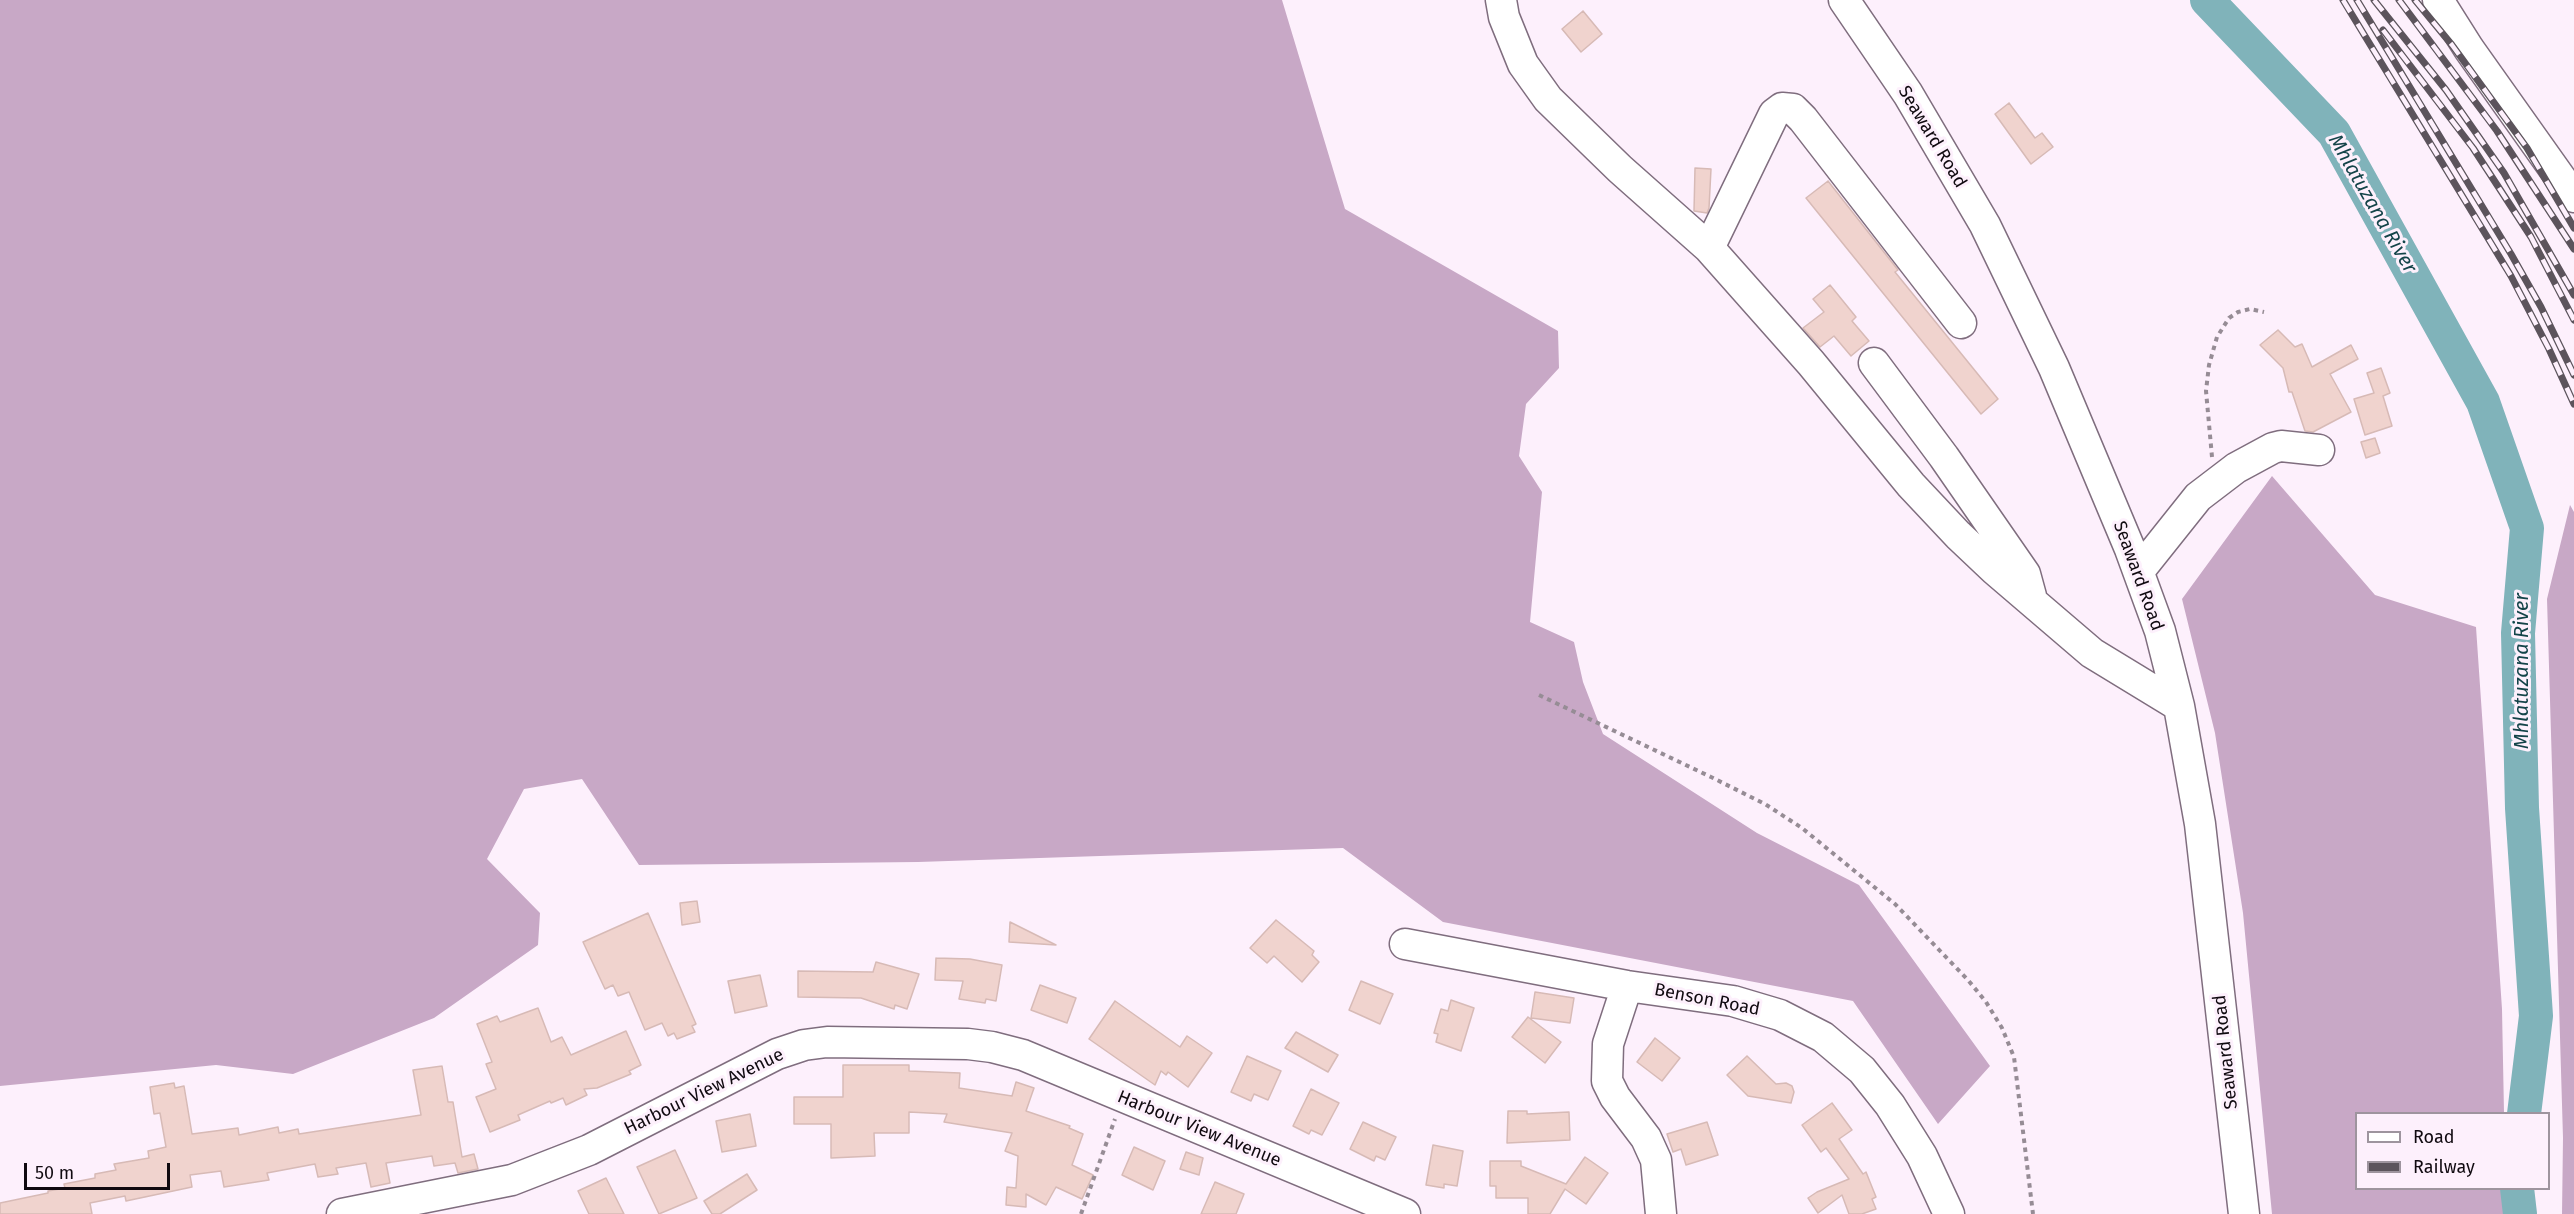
<!DOCTYPE html>
<html>
<head>
<meta charset="utf-8">
<style>
  body { margin:0 }
  #map { position:relative; width:2574px; height:1214px; overflow:hidden; background:#fdf0fc; font-family:"Fira Sans",sans-serif }
  canvas { display:block }
  .legend { position:absolute; left:2355px; top:1112px; width:195px; height:78px; box-sizing:border-box; background:#fdf0fc; border:2px solid #9e949e; margin:0; padding:8px 10px; list-style:none; font-size:18px; color:#100a10 }
  .legend li { display:flex; align-items:center; gap:12px; height:30px }
  .legend b { width:30px; border:2px solid #9e949e }
  .scale { position:absolute; left:24px; top:1163px; width:146px; height:27px; box-sizing:border-box; border:3px solid #100a10; border-top:0; padding-left:8px; font-size:18px; line-height:21px; white-space:nowrap; color:#100a10; -webkit-text-stroke:4px #fdf0fc; paint-order:stroke }
</style>
</head>
<body>
<div id="map">
<canvas width="2574" height="1214"></canvas>
<ul class="legend">
<li><b style="height:8px;background:#fff"></b>Road</li>
<li><b style="height:8px;background:#5c545c"></b>Railway</li>
</ul>
<div class="scale">50 m</div>
</div>
<script>
const g = document.querySelector('canvas').getContext('2d');
g.lineJoin = 'round';
function fillPath(path, color) {
  g.fillStyle = color;
  g.fill(path, 'evenodd');
}
function toPath(rows) {
  const path = new Path2D();
  for (const r of rows) {
    path.moveTo(r[0], r[1]);
    for (let i = 2; i < r.length; i += 2) path.lineTo(r[i], r[i + 1]);
  }
  return path;
}
function strokePath(path, color, width, dash) {
  g.strokeStyle = color;
  g.lineWidth = width;
  g.lineCap = dash ? 'butt' : 'round';
  g.setLineDash(dash || []);
  g.stroke(path);
}
function drawText(font, color, halo, rows, align = 'center') {
  g.font = font + ' "Fira Sans",sans-serif';
  g.lineWidth = 6;
  g.setLineDash([]);
  g.textBaseline = 'middle';
  g.strokeStyle = halo;
  g.fillStyle = color;
  for (const [text, x, y, turn = 0] of rows) {
    g.save();
    g.translate(x, y);
    g.rotate((+turn || 0) * Math.PI / 180);
    g.textAlign = isNaN(turn) ? turn : align;
    if (halo) g.strokeText(text, 0, 0);
    g.fillText(text, 0, 0);
    g.restore();
  }
}
const forest = toPath([
  [0,0,1282,0,1345,209,1558,331,1559,368,1526,404,1519,456,1542,492,1530,622,1574,642,1583,682,1603,734,1757,833,1859,885,1990,1066,1938,1124,1853,1001,1443,922,1343,848,918,862,639,865,582,779,524,789,487,859,540,913,538,945,434,1018,293,1074,216,1065,0,1086],
  [2272,476,2375,595,2476,627,2502,1009,2504,1113,2356,1114,2356,1188,2505,1189,2505,1214,2272,1214,2243,913,2215,733,2182,599],
  [2570,505,2574,512,2574,1214,2562,1214,2563,1138,2547,599]
]);
const river = toPath([
  [2207,0,2334,133,2483,402,2527,528,2518,633,2522,808,2536,1016,2524,1114],
  [2517,1188,2520,1214]
]);
const building = toPath([
  [1583,11,1602,34,1581,52,1562,29,1583,11],
  [2009,103,2035,138,2042,133,2053,147,2031,164,1995,114,2009,103],
  [1695,168,1711,169,1709,208,1707,213,1694,211,1695,168],
  [1828,181,1898,270,1895,272,1998,399,1981,414,1806,198,1828,181],
  [1830,285,1856,317,1852,321,1869,341,1851,356,1834,336,1820,347,1803,328,1824,312,1813,299,1830,285],
  [2278,330,2295,347,2302,344,2312,367,2351,345,2358,359,2330,374,2351,412,2313,432,2305,431,2292,392,2289,392,2283,368,2260,345,2278,330],
  [2381,368,2390,393,2383,396,2392,426,2365,435,2354,399,2374,393,2367,373,2381,368],
  [2375,438,2380,453,2366,458,2361,442,2375,438],
  [697,901,700,922,682,925,680,903,697,901],
  [648,913,696,1024,692,1026,695,1032,677,1039,674,1033,668,1036,662,1023,645,1030,629,992,618,996,613,985,605,989,583,942,648,913],
  [1276,920,1314,951,1312,955,1319,962,1302,982,1274,956,1267,963,1250,948,1276,920],
  [1010,922,1056,945,1009,942,1010,922],
  [936,958,970,959,1002,965,996,1001,986,999,985,1003,959,999,963,981,935,980,936,958],
  [876,962,919,974,907,1009,895,1005,894,1009,861,998,798,997,798,971,873,972,876,962],
  [760,975,767,1006,735,1013,728,981,760,975],
  [1361,981,1393,994,1380,1024,1349,1010,1361,981],
  [1040,985,1076,998,1067,1023,1031,1010,1040,985],
  [1535,992,1574,998,1570,1023,1531,1018,1535,992],
  [1451,1000,1474,1008,1461,1051,1436,1042,1438,1034,1434,1033,1441,1009,1448,1011,1451,1000],
  [1115,1001,1180,1047,1187,1036,1212,1053,1188,1087,1168,1072,1166,1075,1161,1071,1155,1085,1089,1039,1115,1001],
  [538,1008,551,1042,562,1037,571,1055,626,1031,641,1065,629,1071,631,1074,597,1088,584,1089,587,1095,566,1105,563,1098,551,1103,550,1101,518,1115,520,1120,490,1132,476,1097,496,1089,486,1064,492,1062,477,1024,497,1016,500,1022,538,1008],
  [1528,1017,1561,1042,1545,1063,1512,1037,1528,1017],
  [1296,1032,1338,1055,1328,1072,1285,1048,1296,1032],
  [1655,1038,1680,1058,1662,1081,1637,1062,1655,1038],
  [1247,1056,1281,1071,1268,1100,1254,1094,1251,1101,1231,1092,1247,1056],
  [1747,1056,1776,1084,1786,1083,1792,1086,1794,1092,1791,1103,1748,1096,1727,1075,1747,1056],
  [843,1065,909,1065,909,1071,960,1073,959,1088,1012,1096,1016,1082,1034,1088,1026,1111,1070,1126,1069,1128,1083,1134,1072,1165,1093,1175,1082,1199,1056,1187,1046,1205,1026,1194,1026,1207,1006,1205,1007,1187,1016,1188,1018,1156,1005,1151,1012,1133,944,1122,947,1114,909,1112,909,1133,874,1133,875,1156,831,1158,831,1124,794,1124,794,1097,843,1097,843,1065],
  [442,1066,448,1102,453,1102,462,1157,474,1154,478,1169,458,1173,455,1163,434,1166,432,1156,386,1163,390,1183,371,1187,366,1163,336,1168,338,1174,318,1177,315,1164,267,1173,269,1180,224,1187,221,1171,190,1175,192,1187,126,1201,125,1196,90,1203,92,1214,0,1214,0,1203,48,1193,48,1191,65,1188,64,1184,95,1178,95,1174,116,1170,114,1164,149,1158,148,1151,166,1147,160,1113,154,1114,150,1087,174,1083,175,1088,184,1086,192,1134,238,1128,239,1135,278,1127,279,1133,298,1129,299,1134,421,1115,413,1070,442,1066],
  [1311,1089,1339,1103,1322,1135,1311,1130,1309,1134,1293,1126,1311,1089],
  [1832,1103,1852,1130,1839,1139,1863,1174,1866,1172,1876,1197,1872,1199,1876,1209,1862,1214,1849,1214,1842,1195,1818,1213,1808,1198,1817,1192,1849,1179,1826,1148,1821,1152,1802,1125,1832,1103],
  [1508,1111,1527,1111,1527,1114,1569,1112,1570,1140,1507,1143,1508,1111],
  [750,1114,756,1146,722,1152,716,1121,750,1114],
  [1363,1122,1396,1137,1385,1160,1376,1156,1374,1161,1350,1149,1363,1122],
  [1707,1122,1718,1155,1686,1165,1681,1149,1673,1152,1667,1134,1707,1122],
  [1433,1145,1463,1151,1457,1186,1444,1184,1444,1188,1426,1185,1433,1145],
  [1134,1147,1165,1161,1153,1190,1122,1175,1134,1147],
  [675,1150,697,1198,659,1214,637,1167,675,1150],
  [1186,1152,1203,1158,1199,1175,1180,1169,1186,1152],
  [1585,1157,1608,1173,1586,1204,1565,1189,1550,1214,1528,1214,1528,1198,1496,1198,1496,1186,1490,1186,1490,1161,1521,1161,1521,1166,1566,1184,1585,1157],
  [747,1174,757,1190,720,1214,712,1214,704,1201,747,1174],
  [606,1178,624,1214,589,1214,578,1191,606,1178],
  [1215,1182,1244,1194,1236,1214,1201,1214,1215,1182]
]);
const path = toPath([
  [2212,457,2206,391,2209,365,2217,337,2229,318,2238,312,2250,309,2264,312],
  [1539,695,1711,777,1765,804,1802,828,1895,904,1968,980,1986,1002,2002,1028,2014,1057,2033,1214],
  [1081,1214,1115,1119]
]);
const minor = toPath([
  [1501,0,1504,17,1523,64,1548,99,1620,169,1709,248],
  [1844,0,1908,94,1985,225,2054,368,2130,549,2160,631,2179,706,2200,824,2244,1214],
  [2438,0,2469,49,2574,197],
  [1961,323,1803,119,1793,109,1782,108,1774,114,1709,248,1811,363,1911,485,1958,535,1995,570,2092,653,2179,706],
  [1874,363,1944,457,2025,574,2031,596],
  [2139,571,2198,497,2236,468,2273,448,2281,446,2319,450],
  [1405,944,1627,986,1733,1001,1780,1015,1823,1037,1862,1070,1890,1105,1922,1156,1949,1214],
  [1627,986,1608,1044,1607,1081,1615,1097,1646,1138,1656,1160,1661,1214],
  [342,1214,512,1180,589,1150,777,1054,804,1045,827,1042,968,1044,992,1047,1023,1055,1405,1214]
]);
const rail = toPath([
  [2343,0,2511,276,2549,349,2574,404],
  [2357,0,2511,254,2541,307,2574,375],
  [2374,0,2446,90,2504,173,2574,295],
  [2399,0,2497,131,2574,249],
  [2415,0,2452,45,2527,148,2574,228],
  [2383,30,2473,148,2531,237,2574,320]
]);
const streetNames = [
  ["Seaward Road",1932,137,59],
  ["Seaward Road",2138,576,70],
  ["Benson Road",1707,1000,11],
  ["Seaward Road",2226,1052,-96],
  ["Harbour View Avenue",704,1092,-26],
  ["Harbour View Avenue",1199,1129,22]
];
const waterNames = [
  ["Mhlatuzana River",2372,204,60],
  ["Mhlatuzana River",2522,671,-90]
];
fillPath(forest, '#c8a8c6');
strokePath(river, '#80b3ba', 34);
fillPath(building, '#f0d3ce');
strokePath(building, '#d7bab6', 1.5);
strokePath(minor, '#7f6d7e', 33);
strokePath(path, '#968c95', 4, [4.5, 4.5]);
strokePath(minor, '#fff', 30);
strokePath(rail, '#5c545c', 7);
strokePath(rail, '#fdf0fc', 4.5, [14]);
drawText('18px', '#100a10', '#fdf0fc', streetNames);
drawText('italic 20px', '#144449', '#fdf0fc', waterNames);
</script>
</body>
</html>
